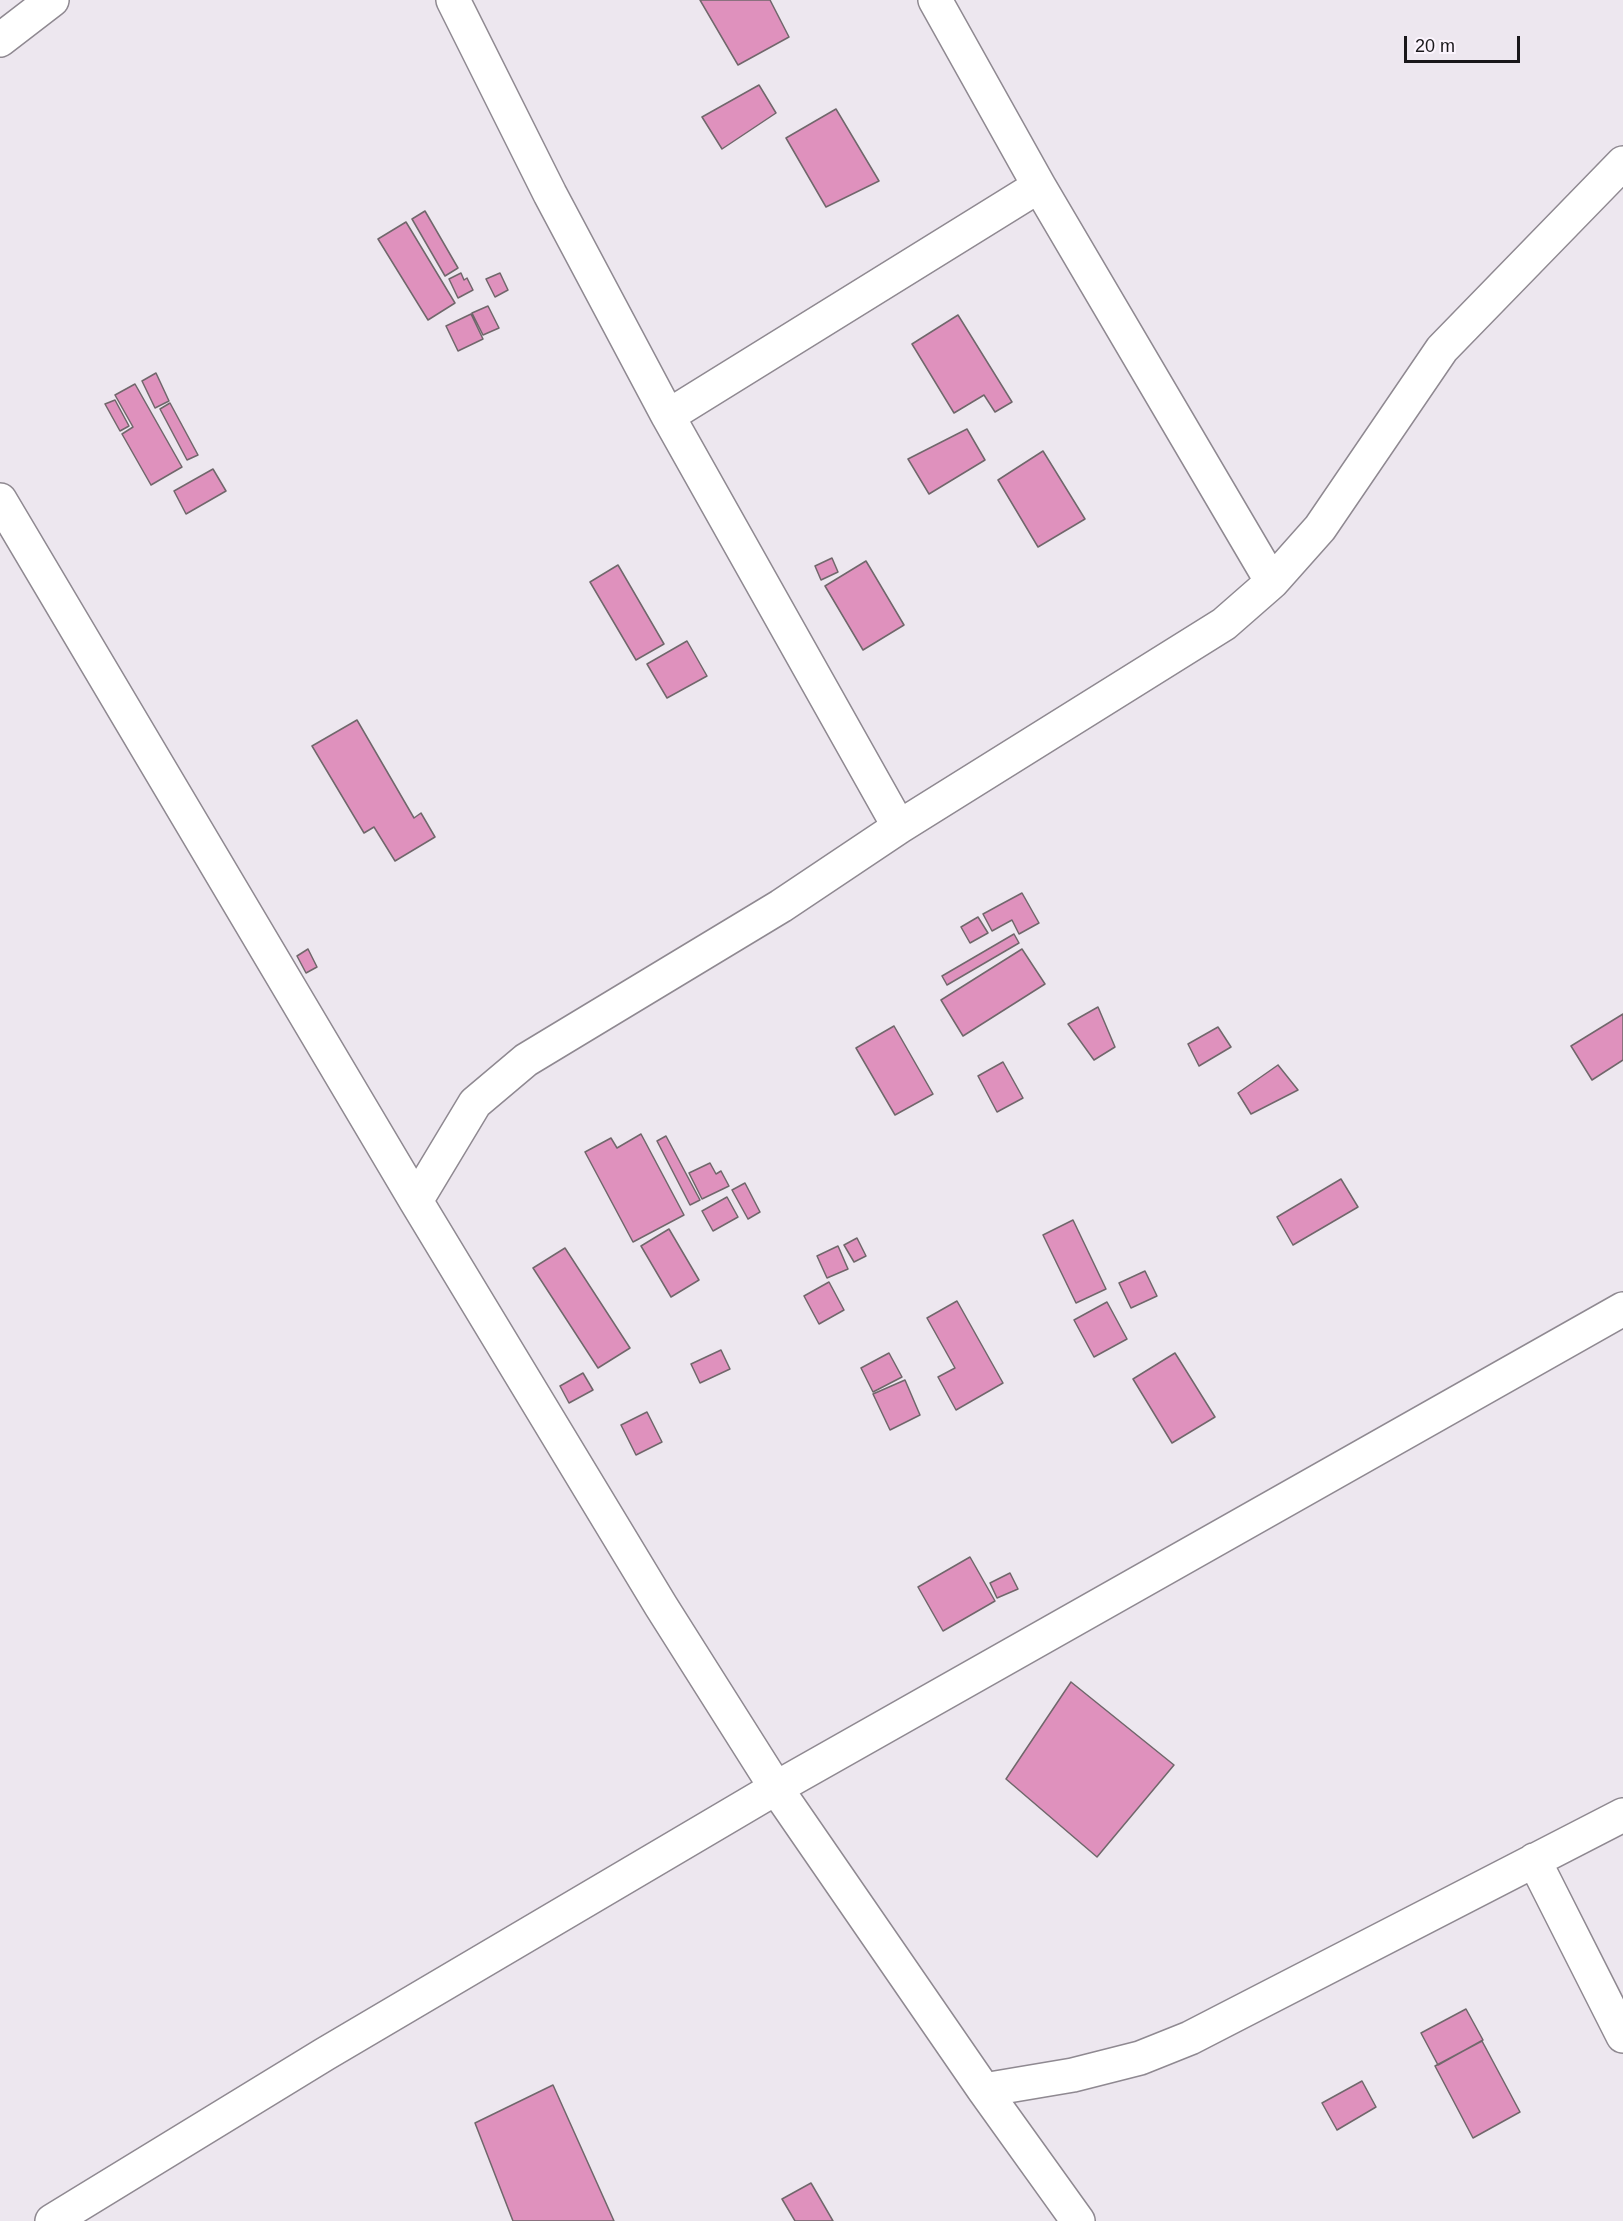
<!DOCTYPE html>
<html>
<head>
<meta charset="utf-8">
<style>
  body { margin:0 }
  #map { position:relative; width:1623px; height:2221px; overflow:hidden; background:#ede7ef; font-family:Helvetica,sans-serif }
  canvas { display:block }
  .scale { position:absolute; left:1404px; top:36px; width:116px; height:27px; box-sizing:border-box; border:3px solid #19171a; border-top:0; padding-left:8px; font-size:18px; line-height:21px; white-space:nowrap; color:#19171a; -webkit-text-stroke:4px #fbf4fd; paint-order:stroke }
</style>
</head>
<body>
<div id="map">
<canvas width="1623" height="2221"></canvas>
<div class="scale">20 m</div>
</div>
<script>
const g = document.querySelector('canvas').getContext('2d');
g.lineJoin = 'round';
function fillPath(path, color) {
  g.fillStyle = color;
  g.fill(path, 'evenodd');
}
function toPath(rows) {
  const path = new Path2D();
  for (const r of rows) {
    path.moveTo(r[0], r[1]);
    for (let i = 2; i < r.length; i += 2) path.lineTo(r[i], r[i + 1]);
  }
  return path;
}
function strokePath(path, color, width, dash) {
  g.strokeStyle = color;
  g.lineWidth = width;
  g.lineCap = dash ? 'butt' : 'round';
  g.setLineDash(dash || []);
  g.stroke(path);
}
const building = toPath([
  [700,0,770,0,789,37,738,65,700,0],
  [759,85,776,113,722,149,702,117,759,85],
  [836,109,879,181,826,207,786,138,836,109],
  [425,211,458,268,445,276,412,219,425,211],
  [406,222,455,303,428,320,378,239,406,222],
  [461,273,464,280,467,278,473,290,458,298,449,279,461,273],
  [500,273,508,290,495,297,486,279,500,273],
  [488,306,499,328,483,335,472,313,488,306],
  [471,314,483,339,458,351,446,326,471,314],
  [958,315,1012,402,995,412,984,395,954,413,912,344,958,315],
  [156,373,169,401,155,408,142,381,156,373],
  [135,384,182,467,151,485,122,434,133,427,115,395,135,384],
  [115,400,129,426,120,431,105,404,115,400],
  [170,403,198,455,187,460,160,409,170,403],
  [967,429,985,460,929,494,908,459,967,429],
  [1043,451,1085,519,1038,547,998,480,1043,451],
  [213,469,226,491,186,514,174,491,213,469],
  [832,558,838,572,821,580,815,566,832,558],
  [866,561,904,625,863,650,825,586,866,561],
  [618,565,664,644,636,660,590,582,618,565],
  [687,641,707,676,667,698,647,664,687,641],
  [357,720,414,818,421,813,435,837,395,861,374,827,364,833,312,746,357,720],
  [1022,893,1039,923,1019,934,1012,920,992,931,983,914,1022,893],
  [978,917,988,933,970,943,961,927,978,917],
  [1014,934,1019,943,947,985,942,976,1014,934],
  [308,949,317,967,306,973,297,956,308,949],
  [1022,949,1045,984,963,1036,941,1000,1022,949],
  [1098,1007,1115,1047,1094,1060,1068,1024,1098,1007],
  [1623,1014,1623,1060,1592,1080,1571,1046,1623,1014],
  [894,1026,933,1094,895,1115,856,1048,894,1026],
  [1218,1027,1231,1047,1199,1066,1188,1044,1218,1027],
  [1003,1062,1023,1098,997,1112,978,1076,1003,1062],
  [1278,1065,1298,1090,1251,1114,1238,1093,1278,1065],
  [641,1134,684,1215,633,1242,585,1152,611,1138,617,1148,641,1134],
  [666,1136,700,1200,690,1205,657,1141,666,1136],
  [710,1163,716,1174,721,1171,729,1186,702,1199,689,1173,710,1163],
  [1341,1179,1358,1207,1293,1245,1277,1217,1341,1179],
  [745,1183,760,1212,748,1219,732,1190,745,1183],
  [727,1197,738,1217,713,1231,702,1211,727,1197],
  [1073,1220,1106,1289,1076,1303,1043,1235,1073,1220],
  [669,1229,699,1280,671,1297,641,1246,669,1229],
  [857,1238,866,1256,854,1262,844,1245,857,1238],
  [838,1246,848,1269,827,1278,817,1256,838,1246],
  [565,1248,630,1348,598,1368,533,1268,565,1248],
  [1145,1271,1157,1296,1131,1308,1119,1283,1145,1271],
  [829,1282,844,1310,819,1324,804,1296,829,1282],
  [957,1301,1003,1383,956,1410,938,1377,955,1368,927,1318,957,1301],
  [1107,1302,1127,1339,1094,1357,1074,1320,1107,1302],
  [721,1350,730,1369,700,1383,691,1364,721,1350],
  [889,1353,902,1377,873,1392,861,1368,889,1353],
  [1175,1353,1215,1417,1172,1443,1133,1379,1175,1353],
  [583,1373,593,1390,569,1403,560,1386,583,1373],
  [905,1380,920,1415,890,1430,873,1394,905,1380],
  [647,1412,662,1442,636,1455,621,1425,647,1412],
  [970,1557,995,1601,943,1631,918,1587,970,1557],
  [1010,1573,1018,1589,997,1598,990,1583,1010,1573],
  [1071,1682,1174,1765,1097,1857,1006,1779,1071,1682],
  [1466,2009,1483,2040,1438,2065,1421,2033,1466,2009],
  [1482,2041,1520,2112,1473,2138,1435,2066,1482,2041],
  [1362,2081,1376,2107,1337,2130,1322,2103,1362,2081],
  [553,2085,614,2221,513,2221,475,2123,553,2085],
  [811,2183,833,2221,795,2221,782,2199,811,2183]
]);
const minor = toPath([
  [453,0,550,194,668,416,899,827],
  [935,0,1039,186,1272,582],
  [0,40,52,0],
  [668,416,1039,186],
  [0,500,416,1201,661,1606,776,1788,984,2090,1078,2221],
  [416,1201,475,1103,526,1060,781,906,899,827,1224,624,1272,582,1320,528,1442,349,1623,163],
  [1534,1860,1623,2036],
  [984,2090,1073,2075,1140,2058,1190,2038,1623,1815],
  [52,2221,325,2054,776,1788,1623,1309]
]);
fillPath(building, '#df91bd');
strokePath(building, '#70676b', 1.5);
strokePath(minor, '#8f8991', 36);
strokePath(minor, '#fff', 33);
</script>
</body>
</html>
